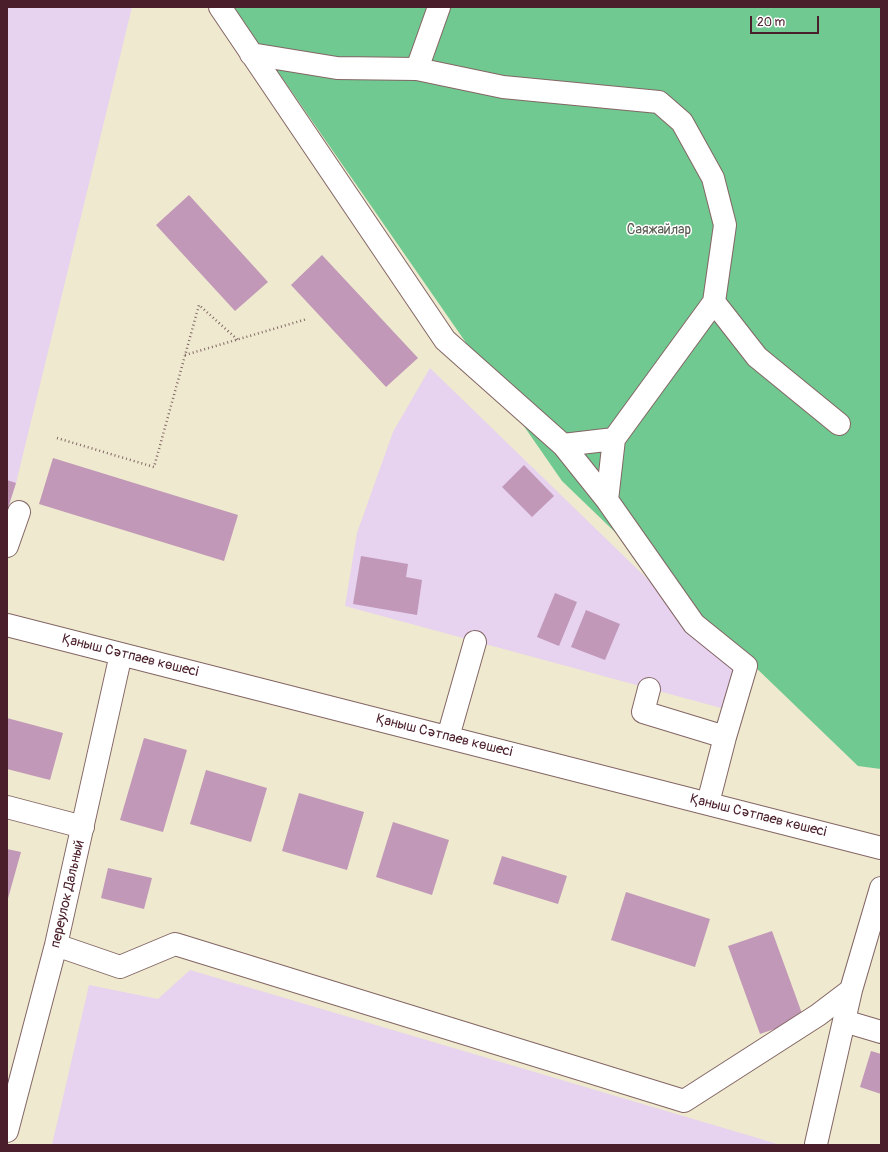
<!DOCTYPE html>
<html>
<head>
<meta charset="utf-8">
<style>
  body { margin:0 }
  #map { position:relative; width:888px; height:1152px; overflow:hidden; background:#eee9cf; font-family:Pangolin,sans-serif }
  canvas { display:block }
  .frame { position:absolute; inset:0; border:8px solid #4a1f2b; pointer-events:none }
  .scale { position:absolute; left:750px; top:16px; width:69px; height:18px; box-sizing:border-box; border:2px solid #4a1f2b; border-top:0; padding-left:5px; font-size:12px; line-height:14px; white-space:nowrap; color:#4a1f2b; -webkit-text-stroke:3px #fff; paint-order:stroke }
</style>
</head>
<body>
<div id="map">
<canvas width="888" height="1152"></canvas>
<div class="frame"></div>
<div class="scale">20 m</div>
</div>
<script>
const g = document.querySelector('canvas').getContext('2d');
g.lineJoin = 'round';
function fillPath(path, color) {
  g.fillStyle = color;
  g.fill(path, 'evenodd');
}
function toPath(rows) {
  const path = new Path2D();
  for (const r of rows) {
    path.moveTo(r[0], r[1]);
    for (let i = 2; i < r.length; i += 2) path.lineTo(r[i], r[i + 1]);
  }
  return path;
}
function strokePath(path, color, width, dash) {
  g.strokeStyle = color;
  g.lineWidth = width;
  g.lineCap = dash ? 'butt' : 'round';
  g.setLineDash(dash || []);
  g.stroke(path);
}
function drawText(font, color, halo, rows, align = 'center') {
  g.font = font + ' Pangolin,sans-serif';
  g.lineWidth = 3;
  g.setLineDash([]);
  g.textBaseline = 'middle';
  g.strokeStyle = halo;
  g.fillStyle = color;
  for (const [text, x, y, turn = 0] of rows) {
    g.save();
    g.translate(x, y);
    g.rotate((+turn || 0) * Math.PI / 180);
    g.textAlign = isNaN(turn) ? turn : align;
    if (halo) g.strokeText(text, 0, 0);
    g.fillText(text, 0, 0);
    g.restore();
  }
}
const built = toPath([
  [7,7,132,7,16,483,7,513],
  [430,368,666,597,690,635,737,668,725,709,345,606,357,533,393,432],
  [190,970,781,1145,52,1145,89,985,158,999]
]);
const green = toPath([
  [233,7,881,7,881,769,858,766,562,481]
]);
const building = toPath([
  [189,195,268,282,235,311,156,225],
  [322,255,418,358,386,387,291,285],
  [53,458,238,515,224,561,39,504],
  [524,465,554,496,532,517,502,487],
  [7,480,16,483,7,511],
  [361,556,408,564,406,577,422,580,417,615,353,604],
  [555,593,577,602,559,646,537,637],
  [586,610,620,624,605,660,571,647],
  [7,718,63,733,50,780,7,769],
  [144,738,187,750,163,832,120,820],
  [206,770,267,788,251,842,190,824],
  [299,793,364,812,347,870,282,851],
  [393,822,449,840,432,895,376,877],
  [7,849,21,852,7,902],
  [502,856,567,876,558,904,493,884],
  [108,868,152,878,144,909,101,898],
  [626,892,710,919,695,967,611,940],
  [772,931,804,1019,760,1034,728,946],
  [871,1051,881,1054,881,1094,860,1087]
]);
const path = toPath([
  [185,355,307,319],
  [57,438,154,467,199,305,238,340]
]);
const minor = toPath([
  [220,7,445,340,563,445,607,500,694,624,746,666,725,737],
  [251,54,337,68,417,69,439,7],
  [417,69,503,87,659,102,682,122,713,178,725,225,714,302,614,439,563,445],
  [714,302,757,357,839,424],
  [607,500,614,439],
  [7,546,19,512],
  [7,625,881,848],
  [649,689,643,712,725,737,708,803],
  [448,737,475,642],
  [7,807,83,827],
  [56,945,120,967,175,944,684,1101,818,1015,851,990,881,888],
  [844,1021,881,1032],
  [7,1131,56,945,121,654],
  [816,1144,851,990]
]);
const parkNames = [
  ["Саяжайлар",659,230]
];
const streetNames = [
  ["Қаныш Сәтпаев көшесі",130,656,14],
  ["Қаныш Сәтпаев көшесі",444,736,14],
  ["Қаныш Сәтпаев көшесі",758,816,14],
  ["переулок Дальный",68,894,-77]
];
fillPath(built, '#e7d2ef');
fillPath(green, '#6fc990');
fillPath(building, '#c198b7');
strokePath(minor, '#836664', 24);
strokePath(path, '#836664', 2.5, [1, 3]);
strokePath(minor, '#fff', 22);
drawText('14px', '#575a4e', '#fff', parkNames);
drawText('14px', '#4a1f2b', '#fff', streetNames);
</script>
</body>
</html>
